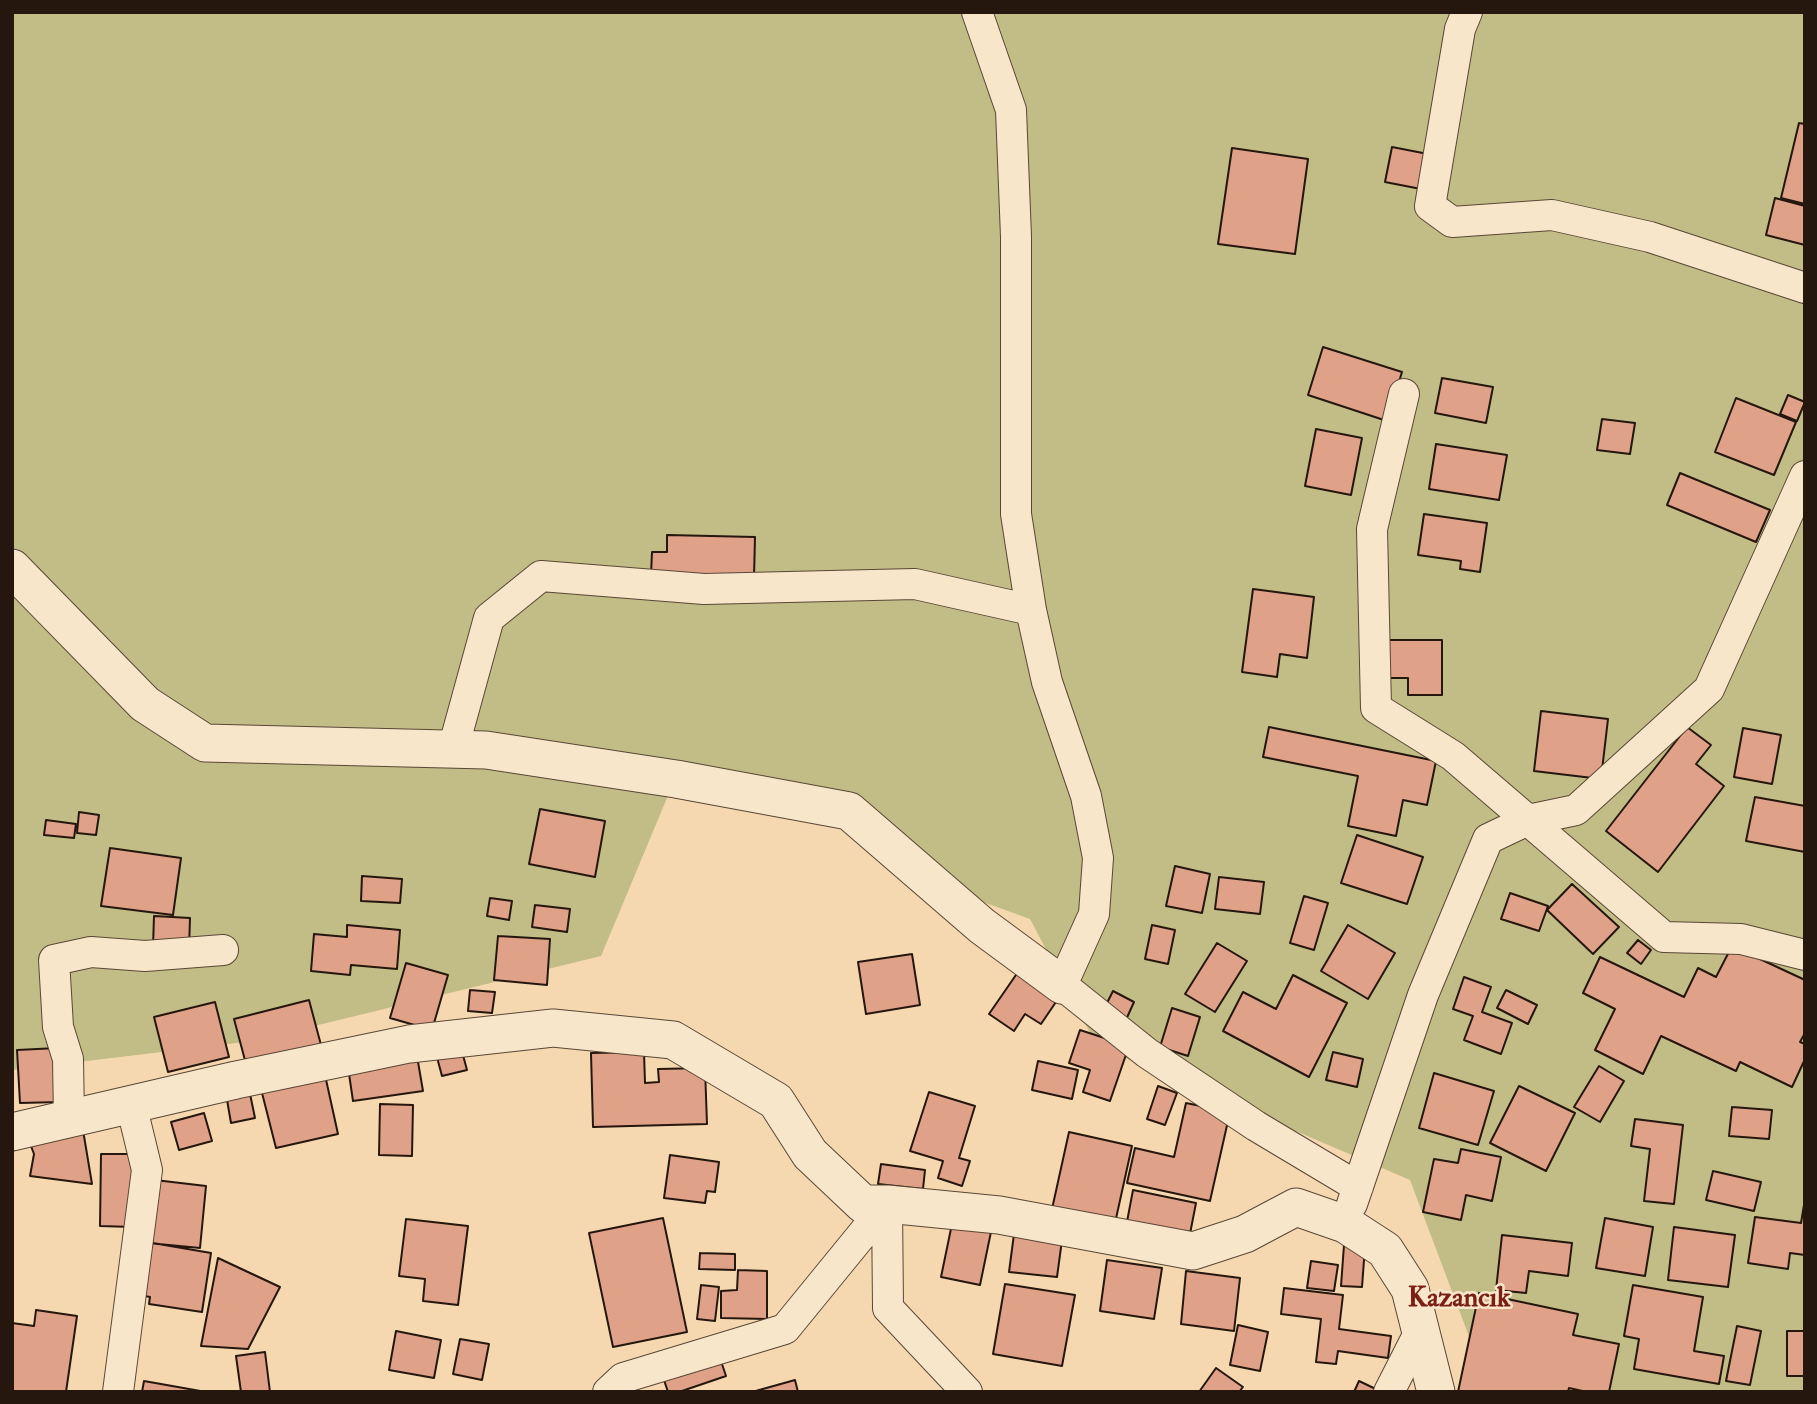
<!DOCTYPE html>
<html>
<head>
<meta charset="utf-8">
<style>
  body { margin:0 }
  #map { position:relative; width:1817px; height:1404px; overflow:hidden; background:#f5d8af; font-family:"IM FELL Double Pica",serif }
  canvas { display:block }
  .frame { position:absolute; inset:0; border:14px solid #25170d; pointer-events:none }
</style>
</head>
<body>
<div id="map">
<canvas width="1817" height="1404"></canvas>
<div class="frame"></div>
</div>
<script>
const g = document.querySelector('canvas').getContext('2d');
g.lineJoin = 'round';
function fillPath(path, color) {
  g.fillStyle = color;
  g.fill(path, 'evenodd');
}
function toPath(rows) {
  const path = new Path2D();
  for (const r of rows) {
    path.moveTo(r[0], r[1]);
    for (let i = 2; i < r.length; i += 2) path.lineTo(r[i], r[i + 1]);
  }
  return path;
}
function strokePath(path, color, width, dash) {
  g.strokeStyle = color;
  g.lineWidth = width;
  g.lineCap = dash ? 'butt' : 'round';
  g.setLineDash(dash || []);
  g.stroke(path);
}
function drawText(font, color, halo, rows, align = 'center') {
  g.font = font + ' "IM FELL Double Pica",serif';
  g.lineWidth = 5;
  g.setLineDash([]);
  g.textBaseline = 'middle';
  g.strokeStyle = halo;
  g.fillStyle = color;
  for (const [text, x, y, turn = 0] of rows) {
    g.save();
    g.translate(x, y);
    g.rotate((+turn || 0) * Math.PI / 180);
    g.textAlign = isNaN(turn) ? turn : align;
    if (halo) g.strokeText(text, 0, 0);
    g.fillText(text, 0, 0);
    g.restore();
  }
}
const green = toPath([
  [12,12,1805,12,1805,1392,1490,1392,1410,1180,1097,1046,1030,919,936,885,878,811,677,774,601,956,253,1041,12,1070]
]);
const building = toPath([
  [1799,123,1805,124,1805,204,1781,198,1799,123],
  [1392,147,1428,154,1421,189,1385,182,1392,147],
  [1232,148,1308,159,1295,254,1218,244,1232,148],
  [1775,198,1805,206,1805,245,1766,235,1775,198],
  [1323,347,1402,372,1387,421,1308,395,1323,347],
  [1442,378,1493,387,1486,423,1435,413,1442,378],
  [1788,395,1805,402,1797,421,1780,414,1788,395],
  [1736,398,1796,422,1774,475,1715,452,1736,398],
  [1602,419,1635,423,1630,454,1597,450,1602,419],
  [1316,429,1362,438,1351,495,1305,486,1316,429],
  [1436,444,1507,455,1499,500,1429,489,1436,444],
  [1680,473,1770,510,1756,542,1667,505,1680,473],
  [1424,514,1487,523,1480,572,1460,569,1461,561,1418,555,1424,514],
  [667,535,755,537,754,577,651,575,652,552,667,552,667,535],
  [1253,589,1314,597,1307,658,1280,654,1277,677,1242,672,1253,589],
  [1386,640,1442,640,1442,695,1408,695,1408,678,1386,678,1386,640],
  [1541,711,1608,719,1601,779,1534,771,1541,711],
  [1269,727,1436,761,1427,805,1403,800,1396,836,1348,826,1358,776,1263,757,1269,727],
  [1687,727,1711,745,1696,764,1724,786,1658,872,1606,831,1687,727],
  [1743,728,1781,735,1772,784,1734,777,1743,728],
  [1755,797,1805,806,1805,852,1746,841,1755,797],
  [540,809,605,821,595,877,529,864,540,809],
  [79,812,99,815,96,835,77,833,79,812],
  [46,820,76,824,74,838,44,835,46,820],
  [1357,835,1423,857,1407,904,1341,883,1357,835],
  [110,848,181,858,173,915,101,906,110,848],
  [1175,866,1210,874,1202,913,1166,906,1175,866],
  [362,876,402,879,400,903,361,901,362,876],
  [1219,877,1264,882,1260,914,1215,909,1219,877],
  [1572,884,1619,927,1593,954,1547,910,1572,884],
  [1510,893,1548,906,1539,931,1501,919,1510,893],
  [1304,896,1328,903,1314,950,1290,943,1304,896],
  [490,898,512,901,509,920,487,916,490,898],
  [535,905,570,909,567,932,532,927,535,905],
  [154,916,190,918,189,949,153,947,154,916],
  [347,925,400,930,397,969,351,965,350,975,311,971,314,934,347,937,347,925],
  [1152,925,1175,930,1168,964,1145,959,1152,925],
  [1348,925,1395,953,1368,999,1321,971,1348,925],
  [498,936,550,939,547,985,494,980,498,936],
  [1638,940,1651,950,1641,964,1627,953,1638,940],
  [1217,943,1247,961,1215,1012,1185,994,1217,943],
  [1732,946,1805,980,1805,1033,1800,1042,1805,1044,1805,1059,1792,1087,1740,1062,1736,1071,1661,1036,1643,1074,1595,1050,1615,1009,1583,993,1600,957,1684,997,1698,968,1716,977,1732,946],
  [912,954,920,1005,866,1014,858,962,912,954],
  [406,963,448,975,432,1030,390,1018,406,963],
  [1018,972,1058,999,1041,1024,1025,1014,1014,1031,989,1014,1018,972],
  [1293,975,1347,1003,1309,1077,1223,1031,1243,992,1276,1009,1293,975],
  [1464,977,1491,987,1482,1012,1512,1023,1501,1054,1464,1040,1473,1016,1453,1009,1464,977],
  [470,990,495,992,492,1013,468,1011,470,990],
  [1506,990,1537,1005,1528,1024,1497,1008,1506,990],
  [1113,991,1134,1002,1125,1022,1103,1011,1113,991],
  [309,1000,321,1045,246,1064,234,1019,309,1000],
  [215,1002,229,1057,168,1072,154,1017,215,1002],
  [1172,1008,1200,1017,1188,1056,1160,1047,1172,1008],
  [1080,1030,1129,1046,1110,1101,1083,1092,1090,1070,1069,1063,1080,1030],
  [460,1044,467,1070,442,1076,435,1050,460,1044],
  [58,1048,60,1102,20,1103,17,1050,58,1048],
  [644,1052,645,1083,659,1082,658,1069,705,1068,707,1124,593,1127,591,1053,644,1052],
  [1333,1052,1363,1059,1357,1087,1326,1080,1333,1052],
  [417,1056,423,1091,353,1101,348,1067,417,1056],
  [1038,1061,1078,1070,1072,1099,1032,1090,1038,1061],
  [1599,1066,1624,1081,1600,1122,1574,1107,1599,1066],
  [1434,1073,1494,1091,1478,1145,1419,1128,1434,1073],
  [325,1075,338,1134,276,1148,261,1089,325,1075],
  [1158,1086,1177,1093,1165,1125,1147,1119,1158,1086],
  [1519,1086,1575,1113,1546,1171,1490,1143,1519,1086],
  [249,1089,255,1118,231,1123,226,1094,249,1089],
  [929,1092,975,1106,959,1158,970,1161,962,1186,938,1178,943,1161,910,1151,929,1092],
  [1186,1103,1230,1112,1210,1201,1127,1183,1135,1148,1174,1157,1186,1103],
  [380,1104,413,1105,412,1156,379,1155,380,1104],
  [1732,1107,1772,1110,1769,1139,1729,1136,1732,1107],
  [204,1113,212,1141,179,1150,171,1122,204,1113],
  [1635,1119,1683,1125,1674,1204,1644,1201,1650,1149,1631,1146,1635,1119],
  [82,1124,92,1184,30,1176,34,1154,26,1133,82,1124],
  [1069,1132,1132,1146,1115,1223,1052,1209,1069,1132],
  [1461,1149,1501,1157,1492,1201,1466,1195,1461,1220,1423,1212,1434,1159,1458,1163,1461,1149],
  [101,1154,134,1154,133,1227,100,1226,101,1154],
  [670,1155,719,1162,715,1192,707,1191,705,1203,664,1198,670,1155],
  [881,1164,925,1170,923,1189,878,1184,881,1164],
  [1713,1171,1761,1182,1754,1211,1706,1200,1713,1171],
  [155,1180,206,1186,200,1248,148,1243,155,1180],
  [1133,1190,1196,1203,1189,1239,1126,1227,1133,1190],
  [1805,1199,1805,1255,1790,1253,1788,1269,1748,1263,1755,1217,1801,1223,1805,1199],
  [663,1218,687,1332,613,1347,589,1233,663,1218],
  [1605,1218,1653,1227,1645,1276,1596,1268,1605,1218],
  [406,1219,468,1226,458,1305,423,1301,425,1279,399,1276,406,1219],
  [953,1219,992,1227,980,1285,941,1277,953,1219],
  [1674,1227,1735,1235,1728,1287,1668,1280,1674,1227],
  [1014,1234,1062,1240,1057,1277,1009,1272,1014,1234],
  [1502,1235,1572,1243,1568,1276,1529,1271,1526,1293,1496,1290,1502,1235],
  [147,1242,211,1253,202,1312,149,1304,150,1297,139,1295,147,1242],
  [1344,1245,1365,1247,1362,1287,1341,1286,1344,1245],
  [700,1253,735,1254,735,1270,699,1269,700,1253],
  [218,1258,280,1287,248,1349,201,1346,218,1258],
  [1107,1260,1162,1268,1154,1319,1100,1311,1107,1260],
  [1311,1261,1338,1265,1334,1291,1307,1288,1311,1261],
  [738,1270,767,1271,767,1319,721,1318,721,1291,737,1290,738,1270],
  [1186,1271,1240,1278,1234,1331,1181,1324,1186,1271],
  [1005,1284,1075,1295,1062,1366,993,1354,1005,1284],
  [701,1285,719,1287,715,1321,697,1319,701,1285],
  [1633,1285,1703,1297,1694,1351,1724,1356,1719,1384,1634,1369,1639,1339,1624,1336,1633,1285],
  [1284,1288,1343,1295,1339,1329,1391,1336,1388,1358,1338,1351,1336,1364,1316,1362,1321,1319,1281,1314,1284,1288],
  [1479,1293,1578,1314,1573,1335,1619,1344,1609,1392,1587,1392,1569,1388,1568,1392,1458,1392,1479,1293],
  [36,1310,77,1316,66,1392,12,1392,12,1323,34,1326,36,1310],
  [1238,1325,1268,1332,1260,1371,1230,1365,1238,1325],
  [1737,1326,1761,1331,1750,1385,1726,1381,1737,1326],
  [396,1331,441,1340,434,1378,389,1370,396,1331],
  [1787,1331,1805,1331,1805,1376,1787,1376,1787,1331],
  [460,1339,489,1344,482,1380,453,1374,460,1339],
  [265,1352,270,1392,241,1392,236,1356,265,1352],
  [718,1352,726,1376,679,1392,668,1392,661,1371,718,1352],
  [1216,1368,1243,1387,1239,1392,1199,1392,1216,1368],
  [795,1380,798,1392,752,1392,795,1380],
  [144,1381,206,1392,142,1392,144,1381],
  [1359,1381,1382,1392,1354,1392,1359,1381]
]);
const minor = toPath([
  [977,12,1011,110,1016,237,1016,514,1031,610,1047,682,1086,796,1098,858,1094,914,1062,985,1147,1053,1256,1126,1358,1187],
  [1467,12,1460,29,1430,206,1452,222,1552,215,1650,237,1805,288],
  [1404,394,1372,529,1376,708,1453,756,1664,937,1741,939,1805,955],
  [453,749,489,618,541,576,704,589,915,584,1031,610],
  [69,1118,68,1059,58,1027,54,960,91,952,145,956,223,950],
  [887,1204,888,1308,967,1392],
  [1352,1204,1423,995,1488,839,1528,820,1576,810,1709,689,1805,476],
  [118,1392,147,1170,131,1104],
  [608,1392,623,1378,785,1329,887,1204],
  [1389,1392,1419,1333]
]);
const tertiary = toPath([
  [12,568,145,704,205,743,486,750,676,779,849,811,982,926,1062,985],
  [12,1132,236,1080,409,1044,553,1028,673,1040,776,1101,810,1154,863,1204,887,1204,999,1215,1193,1251,1245,1234,1296,1207,1345,1224,1385,1250,1410,1289,1436,1392]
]);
const quarterNames = [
  ["Kazancık",1459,1300]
];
fillPath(green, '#c2bc86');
fillPath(building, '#dfa187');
strokePath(building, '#25170d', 2);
strokePath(minor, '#594736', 32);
strokePath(tertiary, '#594736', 39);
strokePath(minor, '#f8e6cb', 30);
strokePath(tertiary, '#f8e6cb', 37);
drawText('bold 28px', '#7a1f14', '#f8e6cb', quarterNames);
</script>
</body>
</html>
